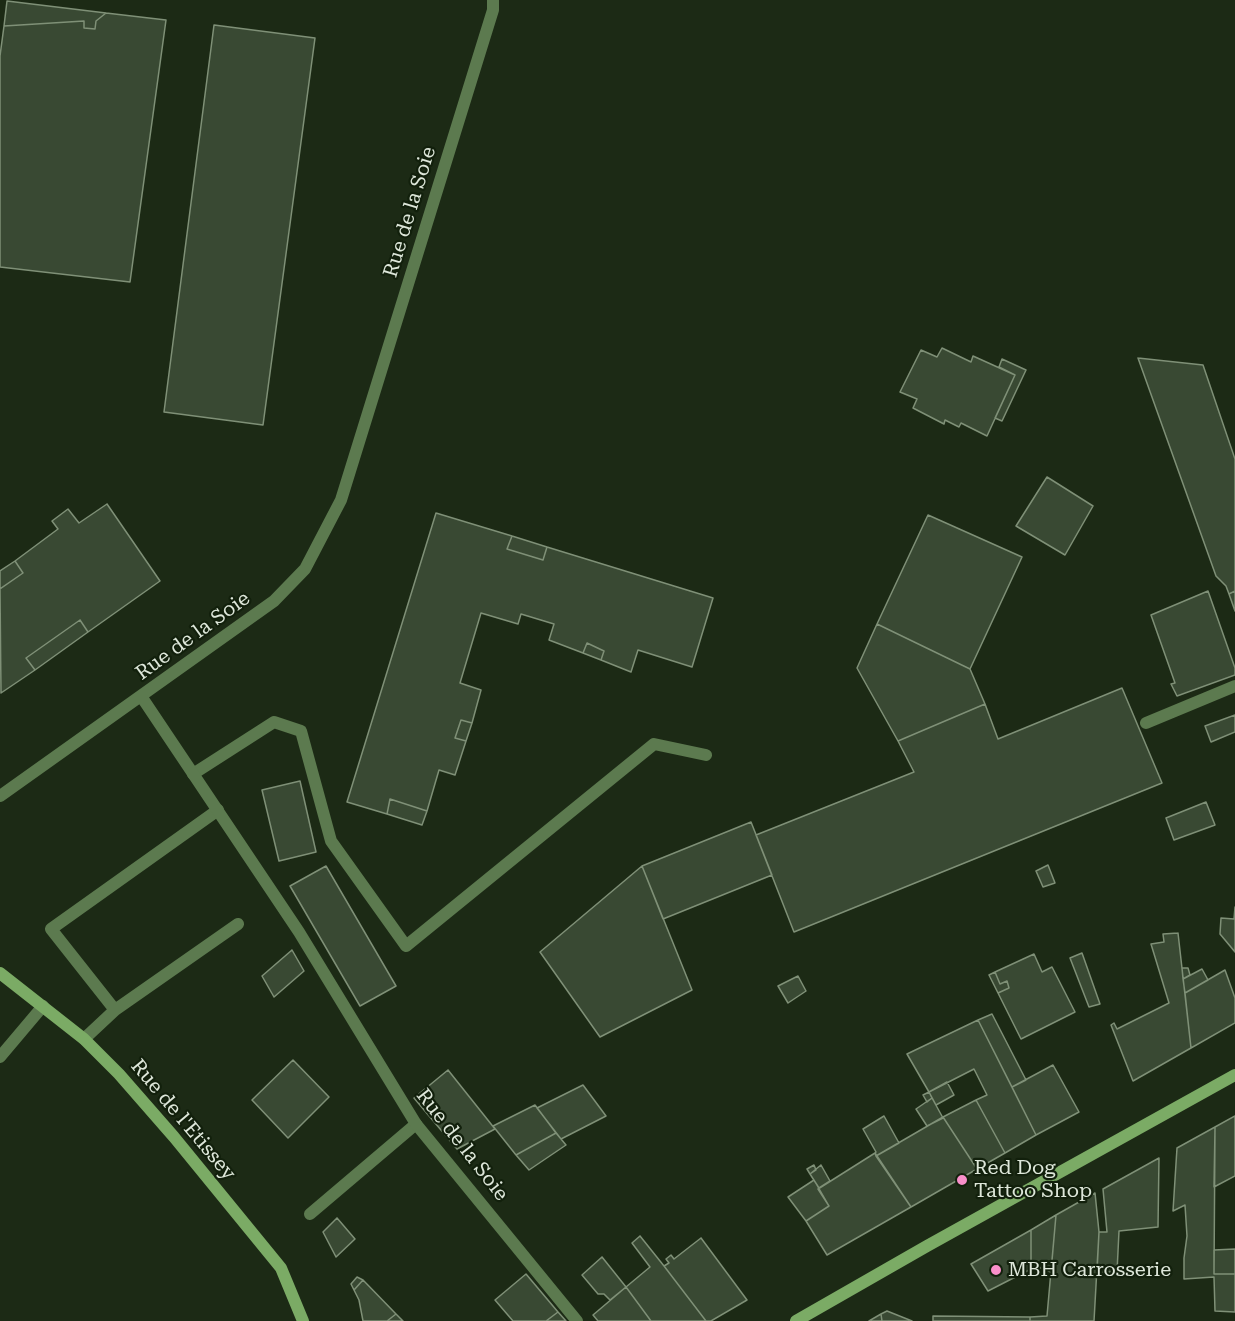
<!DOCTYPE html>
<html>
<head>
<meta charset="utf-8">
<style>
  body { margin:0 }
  canvas { display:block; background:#1c2a15 }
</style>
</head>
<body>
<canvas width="1235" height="1321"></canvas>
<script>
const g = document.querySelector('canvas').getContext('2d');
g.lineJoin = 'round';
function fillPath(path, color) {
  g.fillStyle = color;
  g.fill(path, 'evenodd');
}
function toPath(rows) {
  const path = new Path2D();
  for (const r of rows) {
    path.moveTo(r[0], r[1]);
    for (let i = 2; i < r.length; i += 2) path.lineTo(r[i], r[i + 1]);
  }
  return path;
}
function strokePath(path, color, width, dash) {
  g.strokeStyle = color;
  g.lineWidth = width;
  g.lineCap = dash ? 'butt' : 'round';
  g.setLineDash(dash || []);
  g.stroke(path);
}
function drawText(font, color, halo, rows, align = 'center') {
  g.font = font + ' "Roboto Serif",serif';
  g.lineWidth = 4.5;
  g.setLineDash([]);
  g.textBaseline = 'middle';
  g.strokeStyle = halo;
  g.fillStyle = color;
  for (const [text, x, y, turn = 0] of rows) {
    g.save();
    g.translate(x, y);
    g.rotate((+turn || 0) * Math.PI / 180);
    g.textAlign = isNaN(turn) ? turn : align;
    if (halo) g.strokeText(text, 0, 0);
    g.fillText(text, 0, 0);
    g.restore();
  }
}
const building = toPath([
  [7,1,106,13,96,21,95,29,84,28,84,21,4,26,7,1],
  [106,13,166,20,130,282,0,267,0,56,4,26,84,21,84,28,95,29,96,21,106,13],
  [214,25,315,38,263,425,164,412,214,25],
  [942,348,971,362,973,356,1015,375,987,436,961,423,959,427,945,420,944,424,913,408,917,399,900,392,921,350,937,357,942,348],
  [1138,358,1203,365,1235,459,1235,591,1229,594,1226,586,1216,576,1138,358],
  [1002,359,1026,370,1002,421,995,418,1015,375,999,367,1002,359],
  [1047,477,1093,506,1065,555,1016,526,1047,477],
  [107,504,160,581,88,632,80,620,26,658,35,670,1,693,0,589,23,573,15,561,58,529,52,521,68,509,79,523,107,504],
  [436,513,512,536,507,549,543,560,547,547,713,598,692,667,638,650,631,672,601,660,604,651,587,643,583,653,549,640,554,624,521,614,518,624,481,613,460,683,481,690,472,723,461,720,455,738,466,741,455,775,439,770,427,811,390,799,387,814,347,802,436,513],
  [928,515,1022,557,970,669,877,624,928,515],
  [512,536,547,547,543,560,507,549,512,536],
  [15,561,23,573,0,589,0,571,15,561],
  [1208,591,1235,668,1235,675,1177,696,1171,684,1175,683,1151,615,1208,591],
  [1235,591,1235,611,1229,594,1235,591],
  [80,620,88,632,35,670,26,658,80,620],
  [877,624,970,669,985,704,898,741,857,668,877,624],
  [587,643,604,651,601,660,583,653,587,643],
  [1122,688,1162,783,794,932,756,835,914,772,898,741,985,704,998,739,1122,688],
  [1235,715,1235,732,1211,742,1205,726,1235,715],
  [461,720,472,723,466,741,455,738,461,720],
  [300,781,316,852,279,861,262,790,300,781],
  [390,799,427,811,422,825,387,814,390,799],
  [1206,802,1215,825,1174,840,1166,818,1206,802],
  [751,822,772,875,663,919,642,866,751,822],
  [1048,865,1055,883,1043,887,1036,871,1048,865],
  [326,866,396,986,360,1006,290,886,326,866],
  [642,866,692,990,600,1037,540,952,642,866],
  [1235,907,1235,952,1220,934,1221,918,1234,919,1235,907],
  [1178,933,1191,1048,1133,1081,1111,1025,1114,1023,1117,1029,1169,1003,1151,944,1164,942,1163,934,1178,933],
  [292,950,304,971,274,997,262,976,292,950],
  [1082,953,1100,1004,1089,1007,1070,958,1082,953],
  [1034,954,1042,972,1052,967,1075,1012,1021,1039,998,993,1009,988,1007,981,1000,984,995,972,1034,954],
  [1182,968,1188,968,1190,975,1183,979,1182,968],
  [1202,969,1208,980,1185,993,1183,979,1202,969],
  [1225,970,1235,998,1235,1023,1191,1048,1185,993,1225,970],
  [995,972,1000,984,1007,981,1009,988,998,993,989,975,995,972],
  [798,976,806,991,788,1003,778,986,798,976],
  [992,1014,1026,1080,1012,1087,978,1020,992,1014],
  [978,1020,1036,1135,1005,1153,976,1100,987,1095,974,1069,929,1092,907,1054,978,1020],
  [293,1060,329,1097,288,1138,252,1100,293,1060],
  [1053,1065,1079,1112,1036,1135,1012,1087,1053,1065],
  [448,1070,495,1129,457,1149,414,1098,448,1070],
  [947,1082,954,1095,936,1105,929,1092,947,1082],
  [583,1085,606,1116,561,1139,537,1108,583,1085],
  [929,1092,932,1098,927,1102,923,1095,929,1092],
  [932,1098,943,1118,927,1126,916,1109,932,1098],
  [976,1100,1005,1153,977,1169,943,1117,976,1100],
  [535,1105,556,1133,516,1155,493,1126,535,1105],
  [884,1116,899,1143,876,1156,875,1153,876,1152,863,1129,884,1116],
  [1235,1116,1235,1176,1214,1187,1215,1127,1235,1116],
  [943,1117,977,1169,911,1207,876,1156,943,1117],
  [1215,1127,1214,1274,1235,1274,1235,1312,1215,1311,1214,1277,1184,1279,1184,1258,1187,1236,1185,1205,1173,1211,1177,1148,1215,1127],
  [556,1133,566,1145,529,1170,516,1155,556,1133],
  [875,1153,911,1207,827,1255,806,1221,829,1206,818,1189,875,1153],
  [1159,1158,1158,1227,1119,1231,1117,1272,1097,1272,1099,1232,1107,1232,1103,1189,1159,1158],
  [814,1165,816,1170,810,1174,807,1169,814,1165],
  [821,1165,830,1181,819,1188,810,1174,821,1165],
  [814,1180,829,1206,806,1221,788,1197,814,1180],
  [1095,1193,1099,1232,1094,1321,1030,1321,1030,1317,1047,1316,1056,1215,1095,1193],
  [1056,1215,1051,1272,1036,1266,1031,1269,1031,1230,1056,1215],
  [337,1218,355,1239,336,1257,323,1232,337,1218],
  [1031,1230,1031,1269,988,1291,971,1264,1031,1230],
  [640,1236,664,1266,706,1321,651,1321,626,1287,650,1267,632,1243,640,1236],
  [701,1238,747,1300,711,1321,706,1321,664,1266,669,1263,666,1259,671,1255,674,1259,701,1238],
  [1235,1249,1235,1274,1214,1274,1214,1250,1235,1249],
  [602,1257,626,1287,610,1300,604,1294,598,1294,582,1275,602,1257],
  [526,1274,558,1312,546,1321,513,1321,495,1300,526,1274],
  [357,1277,363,1280,354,1290,351,1284,357,1277],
  [363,1280,396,1314,387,1321,363,1321,359,1300,354,1290,363,1280],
  [626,1287,651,1321,598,1321,593,1315,626,1287],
  [887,1311,912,1321,882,1321,881,1314,887,1311],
  [558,1312,566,1321,546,1321,558,1312],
  [396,1314,403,1321,387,1321,396,1314],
  [881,1314,882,1321,869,1321,881,1314],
  [933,1316,1030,1317,1030,1321,933,1321,933,1316]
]);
const lane = toPath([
  [1146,723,1235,686],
  [193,774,274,722,301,731,331,841,406,946,654,744,706,755],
  [218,810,51,929,115,1010,238,924],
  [84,1039,115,1010],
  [0,1057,43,1006],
  [310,1214,416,1124]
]);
const street = toPath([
  [141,696,299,932,416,1124,577,1321],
  [0,796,274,601,305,569,341,500,493,10,493,0]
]);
const secondary = toPath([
  [0,973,84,1039,119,1074,174,1137,281,1268,303,1321],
  [796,1321,927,1246,1235,1075]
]);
const markers = [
  [962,1180,6,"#f98fca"],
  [996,1270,6,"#f98fca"]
];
const streetNames = [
  ["Rue de la Soie",410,212,-73],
  ["Rue de la Soie",193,636,-36],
  ["Rue de l'Etissey",183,1120,50],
  ["Rue de la Soie",462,1145,52]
];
const poiNames = [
  ["Red Dog",974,1168],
  ["Tattoo Shop",974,1191],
  ["MBH Carrosserie",1008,1270]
];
fillPath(building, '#394933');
strokePath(building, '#7f9077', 1.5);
strokePath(lane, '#5c7a4f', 12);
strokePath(street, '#5c7a4f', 12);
strokePath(secondary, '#7bab65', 12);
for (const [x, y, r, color] of markers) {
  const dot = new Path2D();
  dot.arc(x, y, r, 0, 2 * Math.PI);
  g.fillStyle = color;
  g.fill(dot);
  strokePath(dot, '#12200c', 2);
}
drawText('20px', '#dee7da', '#12200c', streetNames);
drawText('20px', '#dee7da', '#12200c', poiNames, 'left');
</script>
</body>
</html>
